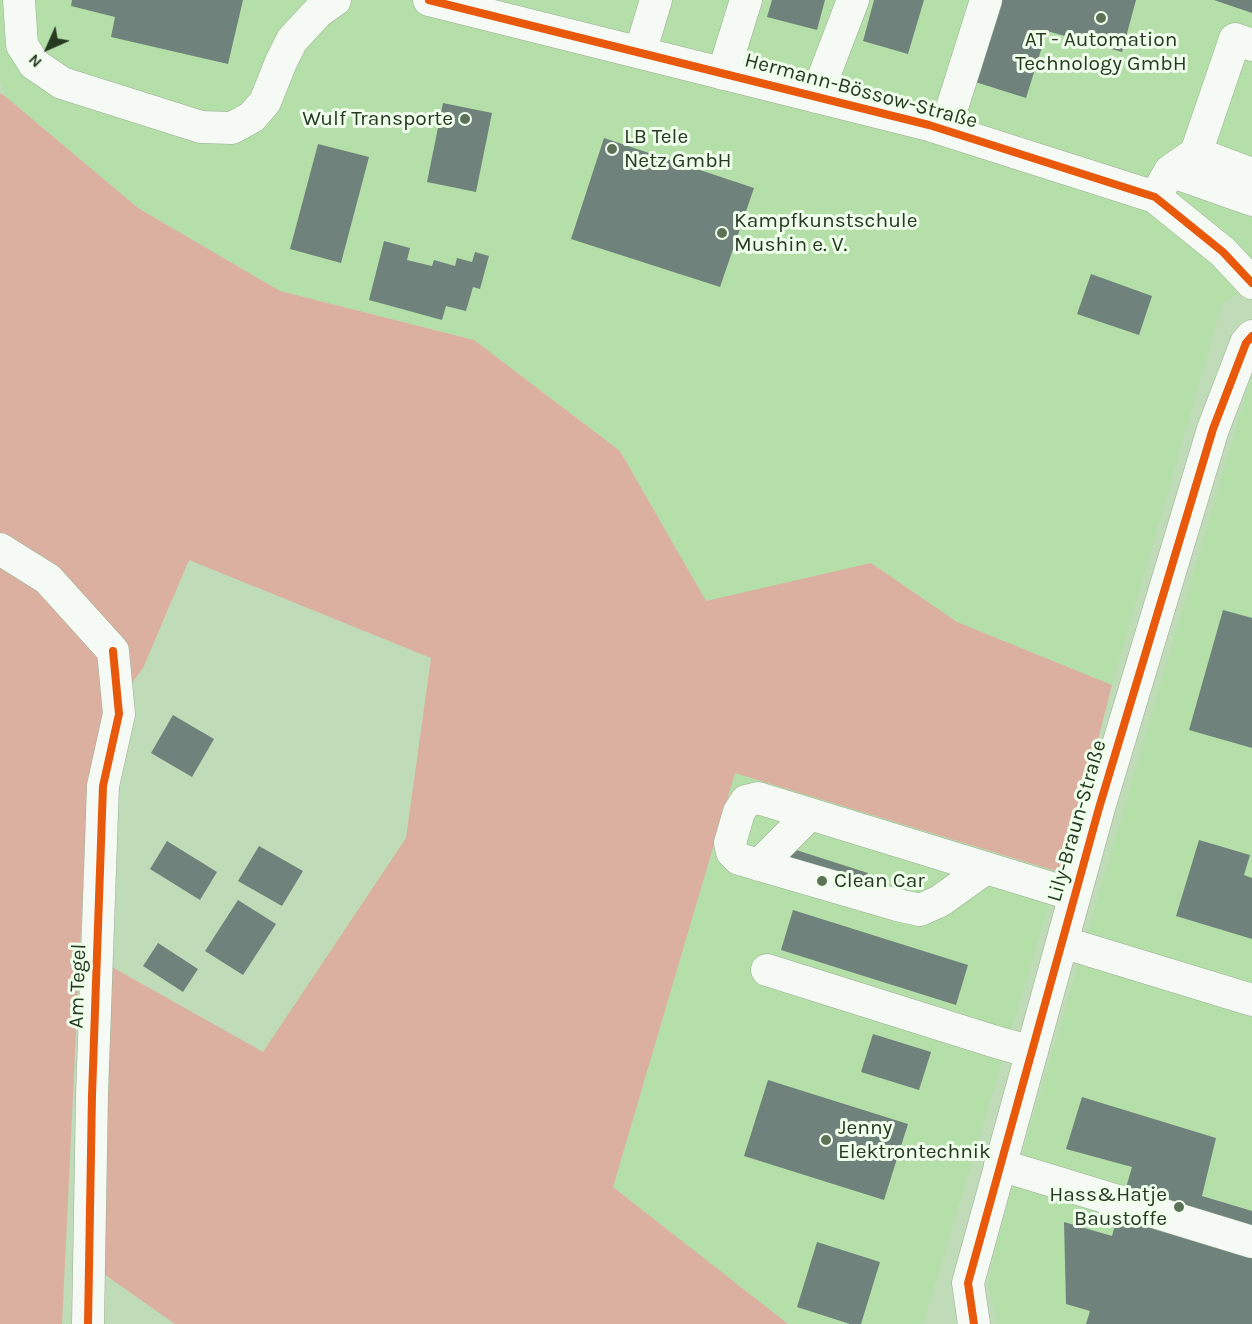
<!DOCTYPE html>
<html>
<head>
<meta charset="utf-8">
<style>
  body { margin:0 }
  #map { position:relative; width:1252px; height:1324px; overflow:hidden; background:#c0dbb8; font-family:Karla,sans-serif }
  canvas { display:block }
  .north { position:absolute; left:18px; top:18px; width:60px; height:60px; -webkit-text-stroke:4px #f0ffec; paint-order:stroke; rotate:225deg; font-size:16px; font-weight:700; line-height:24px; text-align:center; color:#263a21 }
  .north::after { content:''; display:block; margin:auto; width:21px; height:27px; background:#263a21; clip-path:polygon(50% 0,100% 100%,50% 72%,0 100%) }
</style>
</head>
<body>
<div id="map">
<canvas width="1252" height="1324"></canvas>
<div class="north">N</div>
</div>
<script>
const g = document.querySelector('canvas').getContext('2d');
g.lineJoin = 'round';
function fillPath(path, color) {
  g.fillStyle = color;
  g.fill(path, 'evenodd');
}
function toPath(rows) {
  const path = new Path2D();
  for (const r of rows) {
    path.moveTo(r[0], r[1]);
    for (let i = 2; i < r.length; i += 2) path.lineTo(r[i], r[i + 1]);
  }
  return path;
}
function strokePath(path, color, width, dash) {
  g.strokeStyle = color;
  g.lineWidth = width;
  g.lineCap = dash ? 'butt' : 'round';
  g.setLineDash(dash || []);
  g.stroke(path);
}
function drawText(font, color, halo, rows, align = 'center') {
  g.font = font + ' Karla,sans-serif';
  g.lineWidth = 6;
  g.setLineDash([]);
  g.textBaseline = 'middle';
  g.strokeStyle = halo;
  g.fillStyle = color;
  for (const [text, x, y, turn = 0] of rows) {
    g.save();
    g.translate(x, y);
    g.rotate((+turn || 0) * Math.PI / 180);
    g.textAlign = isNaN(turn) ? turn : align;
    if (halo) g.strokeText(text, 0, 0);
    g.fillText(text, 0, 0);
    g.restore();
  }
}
const built = toPath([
  [0,0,1252,0,1252,285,1222,304,1112,685,957,622,871,563,706,602,620,451,474,340,280,291,138,208,6,97,0,81],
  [1252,374,1252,1324,998,1324,988,1285,999,1233],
  [735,772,1059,872,923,1324,788,1324,613,1187]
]);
const green = toPath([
  [0,93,6,97,138,208,280,291,474,340,620,451,706,601,871,563,957,622,1112,685,1092,763,1059,872,735,773,613,1187,788,1324,175,1324,101,1272,112,967,263,1052,406,838,431,658,189,560,143,668,108,715,88,783,62,1324,0,1324]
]);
const building = toPath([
  [72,0,243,0,228,64,111,37,115,17,71,6],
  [772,0,825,0,817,30,767,17],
  [874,0,924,0,908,54,863,41],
  [993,0,1136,0,1122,52,1047,31,1026,98,969,80],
  [1214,0,1252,0,1252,13],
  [443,103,492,113,476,192,427,182],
  [604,138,754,188,720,287,571,239],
  [318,144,369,157,341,263,290,249],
  [384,241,410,248,407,260,432,266,434,260,455,266,457,258,472,262,475,252,489,256,480,289,473,287,466,311,446,306,442,320,369,300],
  [1091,274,1152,296,1139,335,1077,314],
  [1223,610,1252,618,1252,748,1189,730],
  [173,715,214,739,192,777,151,753],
  [1199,840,1250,855,1244,875,1252,878,1252,939,1176,916],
  [167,841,217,872,200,900,150,869],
  [259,846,303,871,282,906,238,881],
  [793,849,868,873,864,884,789,862],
  [238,900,276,924,243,975,205,951],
  [793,910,968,965,956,1005,781,950],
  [158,943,198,969,183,992,143,966],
  [873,1034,931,1052,919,1090,861,1072],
  [768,1080,908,1124,884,1200,744,1156],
  [1082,1097,1216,1138,1202,1196,1252,1211,1252,1324,1086,1324,1090,1311,1066,1304,1064,1222,1112,1236,1132,1167,1066,1149],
  [817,1242,880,1262,861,1324,850,1324,797,1307]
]);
const minor = toPath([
  [19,0,22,45,34,64,62,83,201,127,232,128,252,117,265,102,281,62,292,40,318,12,335,0],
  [429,0,929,125,1155,197,1223,252,1252,283],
  [640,53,656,0],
  [723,74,746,0],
  [816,97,853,0],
  [945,130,986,0],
  [1196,153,1252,174],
  [1170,171,1252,200],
  [1155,197,1170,171,1196,153,1235,39,1252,45],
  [0,549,48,579,113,651,119,714,103,786,92,1095,88,1324],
  [759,865,810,814],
  [986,868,940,901,920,910,897,905,739,859,732,852,730,843,739,812,746,801,758,798,1074,895],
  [1062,942,1252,1000],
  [767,970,996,1042,1032,1052],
  [1000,1165,1252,1242],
  [974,1324,968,1283,1099,808,1213,429,1246,343,1252,336]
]);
const cycleway = toPath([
  [429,0,929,125,1155,197,1223,252,1252,283],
  [88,1324,92,1095,103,786,119,714,113,651],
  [974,1324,968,1283,1099,808,1213,429,1246,343,1252,336]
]);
const markers = [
  [1101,18,6,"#5c7256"],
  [465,119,6,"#5c7256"],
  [612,149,6,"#5c7256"],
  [722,233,6,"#5c7256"],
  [822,881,6,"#5c7256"],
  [826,1140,6,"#5c7256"],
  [1179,1207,6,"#5c7256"]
];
const poiNames = [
  ["AT - Automation",1101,40,"center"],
  ["Technology GmbH",1101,64,"center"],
  ["Wulf Transporte",453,119,"right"],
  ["LB Tele",624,137],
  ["Netz GmbH",624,161],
  ["Kampfkunstschule",734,221],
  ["Mushin e. V.",734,245],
  ["Clean Car",834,881],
  ["Jenny",838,1128],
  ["Elektrontechnik",838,1152],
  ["Hass&Hatje",1167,1195,"right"],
  ["Baustoffe",1167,1219,"right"]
];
const streetNames = [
  ["Hermann-Bössow-Straße",861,91,15],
  ["Lily-Braun-Straße",1077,821,-74],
  ["Am Tegel",78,986,-88]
];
fillPath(built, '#b4dfa9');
fillPath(green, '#dbb0a1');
fillPath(building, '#70827c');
strokePath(minor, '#9aae93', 33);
strokePath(minor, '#f6faf4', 32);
strokePath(cycleway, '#e8590c', 8);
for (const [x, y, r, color] of markers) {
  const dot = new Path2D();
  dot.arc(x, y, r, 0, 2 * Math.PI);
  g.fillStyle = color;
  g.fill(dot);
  strokePath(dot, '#f0ffec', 2);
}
drawText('21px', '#263a21', '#f0ffec', poiNames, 'left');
drawText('21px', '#263a21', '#f0ffec', streetNames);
</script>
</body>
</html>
